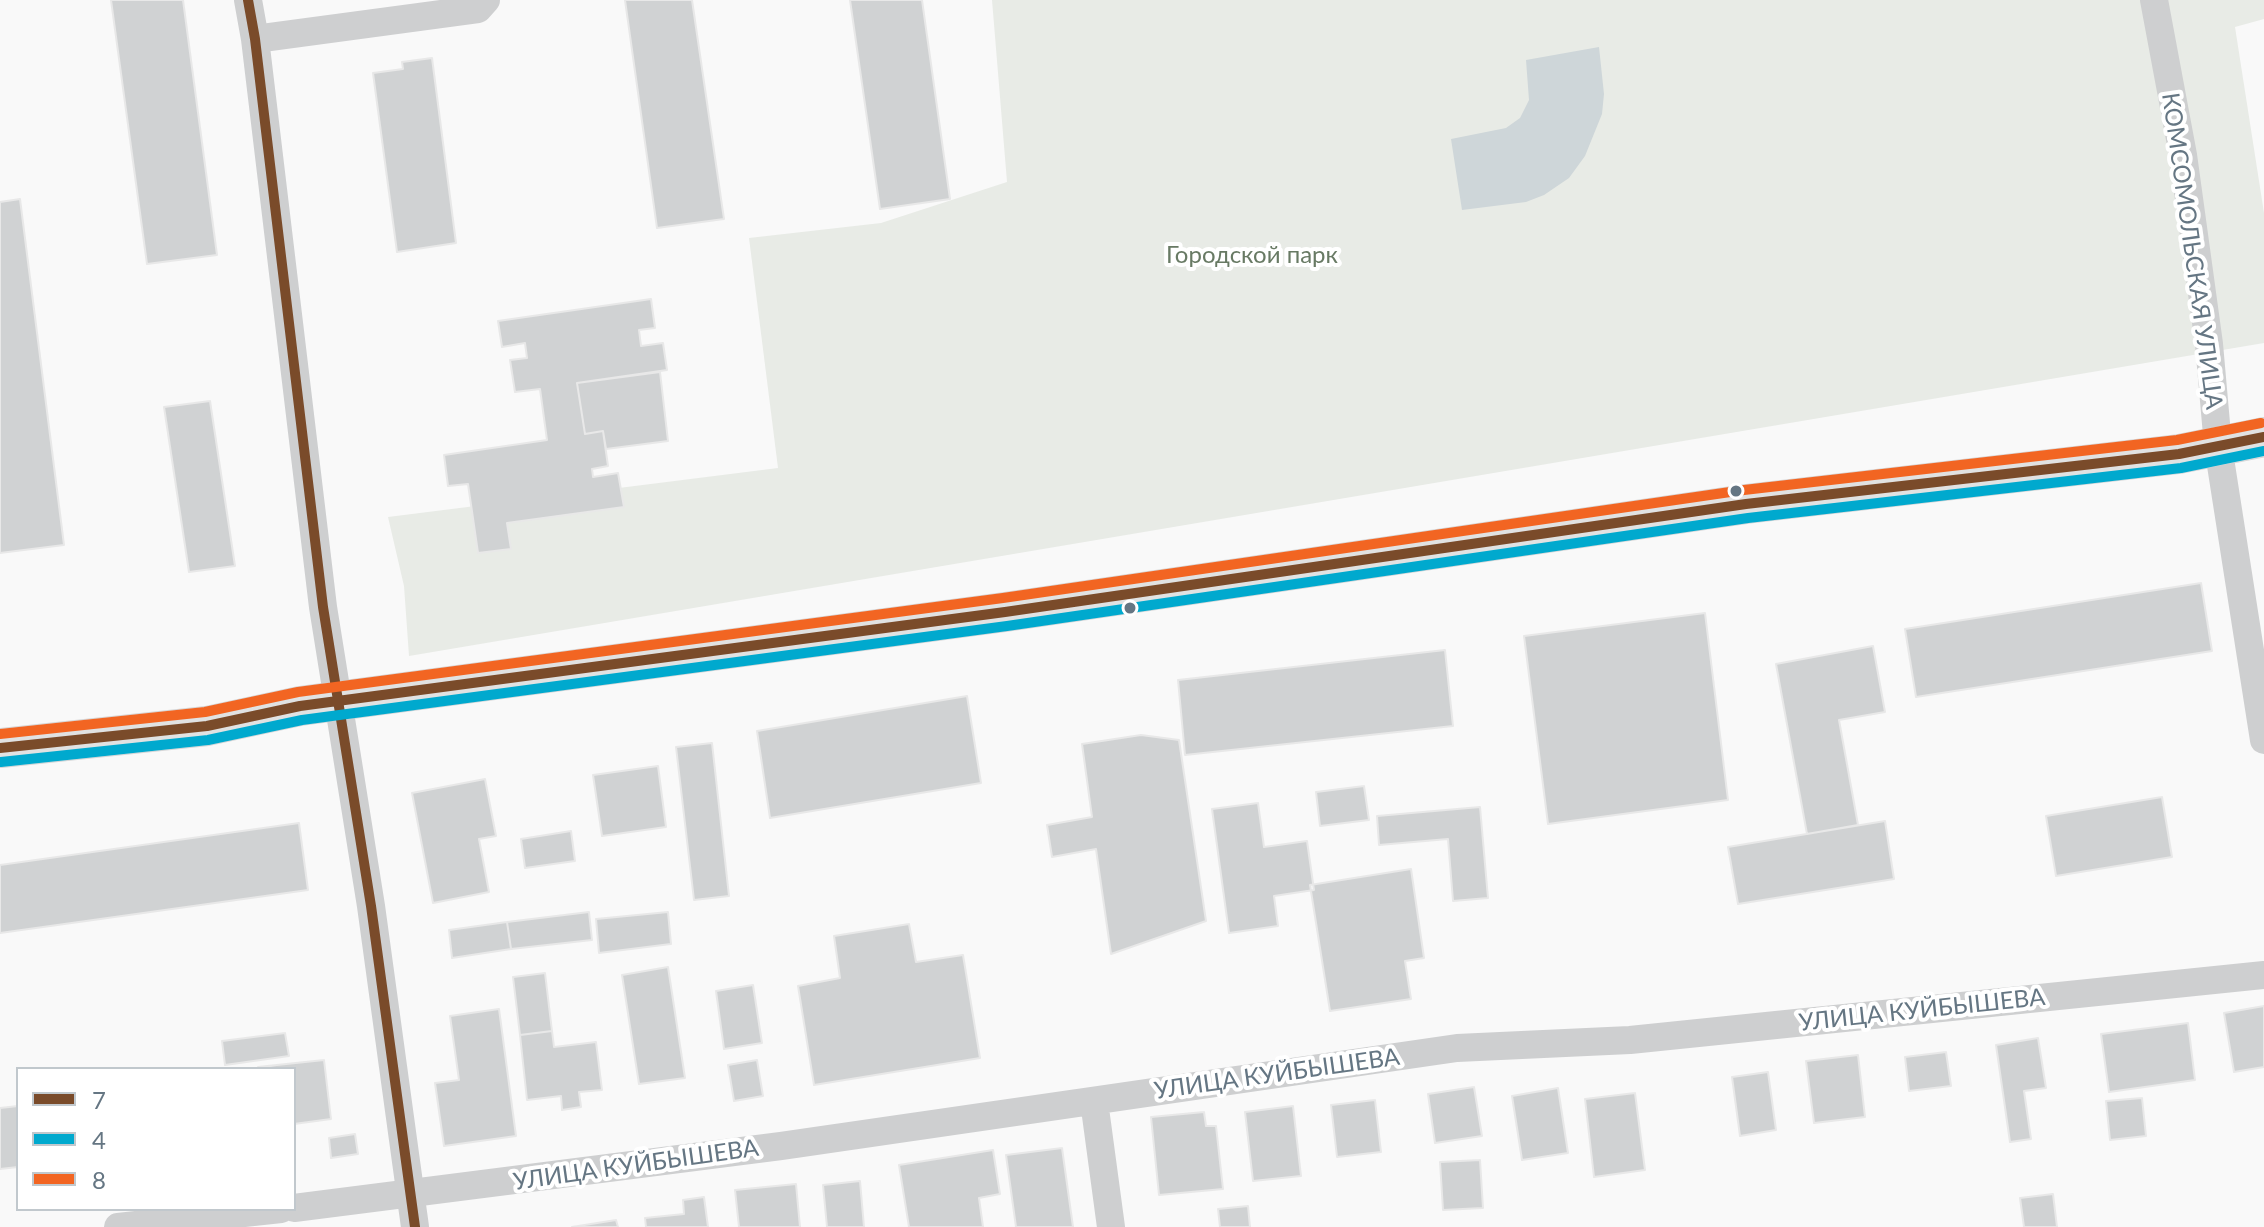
<!DOCTYPE html>
<html>
<head>
<meta charset="utf-8">
<style>
  body { margin:0 }
  #map { position:relative; width:2264px; height:1227px; overflow:hidden; background:#f9f9f9; font-family:Lato,sans-serif }
  canvas { display:block }
  .legend { position:absolute; left:16px; top:1067px; width:280px; height:144px; box-sizing:border-box; background:#fff; border:2px solid #c1c8cd; margin:0; padding:10px 14px; list-style:none; font-size:24px; color:#657683 }
  .legend li { display:flex; align-items:center; gap:16px; height:40px }
  .legend b { width:40px; border:2px solid #c1c8cd }
</style>
</head>
<body>
<div id="map">
<canvas width="2264" height="1227"></canvas>
<ul class="legend">
<li><b style="height:10px;background:#7a4b2a"></b>7</li>
<li><b style="height:10px;background:#00a9ce"></b>4</li>
<li><b style="height:10px;background:#f26522"></b>8</li>
</ul>
</div>
<script>
const g = document.querySelector('canvas').getContext('2d');
g.lineJoin = 'round';
function fillPath(path, color) {
  g.fillStyle = color;
  g.fill(path, 'evenodd');
}
function toPath(rows) {
  const path = new Path2D();
  for (const r of rows) {
    path.moveTo(r[0], r[1]);
    for (let i = 2; i < r.length; i += 2) path.lineTo(r[i], r[i + 1]);
  }
  return path;
}
function strokePath(path, color, width, dash) {
  g.strokeStyle = color;
  g.lineWidth = width;
  g.lineCap = dash ? 'butt' : 'round';
  g.setLineDash(dash || []);
  g.stroke(path);
}
function drawText(font, color, halo, rows, align = 'center') {
  g.font = font + ' Lato,sans-serif';
  g.lineWidth = 8;
  g.setLineDash([]);
  g.textBaseline = 'middle';
  g.strokeStyle = halo;
  g.fillStyle = color;
  for (const [text, x, y, turn = 0] of rows) {
    g.save();
    g.translate(x, y);
    g.rotate((+turn || 0) * Math.PI / 180);
    g.textAlign = isNaN(turn) ? turn : align;
    if (halo) g.strokeText(text, 0, 0);
    g.fillText(text, 0, 0);
    g.restore();
  }
}
const green = toPath([
  [992,0,2264,0,2264,19,2235,27,2264,213,2264,343,409,656,404,586,388,517,778,468,749,238,881,223,1007,182]
]);
const water = toPath([
  [1599,47,1604,94,1602,114,1585,156,1569,178,1544,195,1526,202,1462,210,1451,139,1506,128,1520,118,1529,100,1526,60]
]);
const building = toPath([
  [111,0,183,0,217,255,147,264,111,0],
  [625,0,692,0,724,219,657,228,625,0],
  [850,0,922,0,950,199,880,209,850,0],
  [432,58,456,243,397,252,373,73,403,69,402,62,432,58],
  [20,199,64,545,0,553,0,202,20,199],
  [651,299,655,328,639,330,641,346,663,343,667,370,577,383,585,434,603,431,608,466,592,469,593,477,618,473,624,507,507,523,511,549,478,553,468,484,448,486,444,455,547,440,540,389,515,392,510,360,527,358,525,343,502,347,498,321,651,299],
  [660,372,668,441,606,449,603,431,585,434,577,383,660,372],
  [210,401,235,566,189,572,164,407,210,401],
  [2201,583,2212,651,1916,697,1905,629,2201,583],
  [1705,613,1728,800,1548,824,1524,636,1705,613],
  [1873,646,1885,712,1839,720,1858,825,1807,834,1776,664,1873,646],
  [1445,650,1453,726,1185,755,1178,680,1445,650],
  [967,696,981,783,770,818,757,731,967,696],
  [1141,735,1179,740,1206,921,1111,954,1096,849,1052,857,1047,825,1092,817,1082,744,1141,735],
  [712,743,729,896,694,900,676,747,712,743],
  [658,766,666,827,602,836,593,775,658,766],
  [485,779,496,836,479,839,489,892,433,903,412,793,485,779],
  [1364,786,1369,820,1320,826,1316,792,1364,786],
  [2162,797,2172,857,2056,876,2046,816,2162,797],
  [1258,803,1264,847,1307,841,1314,890,1274,896,1278,926,1229,933,1212,809,1258,803],
  [1480,807,1488,898,1453,901,1448,839,1379,845,1377,816,1480,807],
  [1885,821,1894,879,1738,904,1728,847,1885,821],
  [299,823,308,890,0,933,0,865,299,823],
  [571,831,575,861,525,868,521,839,571,831],
  [1411,869,1424,958,1405,961,1411,999,1330,1011,1310,885,1411,869],
  [589,912,592,940,511,949,507,922,589,912],
  [668,912,671,944,599,953,596,919,668,912],
  [507,922,511,949,452,958,449,930,507,922],
  [909,924,916,962,963,955,980,1058,814,1085,798,986,840,978,834,936,909,924],
  [668,967,685,1078,639,1084,622,975,668,967],
  [545,973,552,1031,520,1035,513,977,545,973],
  [753,985,762,1043,724,1049,716,991,753,985],
  [2264,1006,2264,1067,2234,1072,2224,1013,2264,1006],
  [499,1009,516,1136,444,1146,435,1083,459,1080,450,1016,499,1009],
  [2188,1023,2195,1080,2109,1092,2101,1034,2188,1023],
  [552,1031,554,1047,596,1042,602,1090,579,1092,581,1107,562,1110,561,1096,527,1100,520,1035,552,1031],
  [285,1033,289,1056,225,1065,222,1041,285,1033],
  [2038,1038,2046,1088,2024,1091,2031,1139,2010,1142,1996,1045,2038,1038],
  [1946,1052,1951,1086,1909,1091,1905,1057,1946,1052],
  [1858,1055,1865,1117,1814,1123,1806,1061,1858,1055],
  [324,1060,331,1119,294,1124,294,1069,258,1067,324,1060],
  [757,1060,763,1096,734,1101,728,1065,757,1060],
  [1768,1072,1776,1130,1740,1136,1732,1077,1768,1072],
  [1474,1087,1482,1136,1435,1143,1428,1094,1474,1087],
  [1558,1088,1568,1153,1522,1160,1512,1096,1558,1088],
  [1635,1093,1645,1170,1594,1177,1585,1099,1635,1093],
  [2142,1098,2146,1136,2110,1140,2106,1101,2142,1098],
  [1375,1100,1381,1152,1337,1157,1331,1105,1375,1100],
  [18,1106,18,1167,0,1169,0,1108,18,1106],
  [1293,1106,1301,1176,1253,1181,1245,1112,1293,1106],
  [1204,1112,1206,1126,1216,1126,1223,1189,1159,1195,1151,1117,1204,1112],
  [355,1134,358,1154,331,1158,329,1138,355,1134],
  [1062,1148,1073,1227,1016,1227,1006,1155,1062,1148],
  [993,1150,1000,1194,979,1198,983,1227,909,1227,899,1165,993,1150],
  [1480,1160,1483,1208,1443,1210,1440,1162,1480,1160],
  [860,1181,864,1227,827,1227,823,1185,860,1181],
  [796,1184,800,1227,739,1227,735,1190,796,1184],
  [2053,1194,2057,1227,2024,1227,2020,1198,2053,1194],
  [704,1197,708,1227,646,1227,645,1218,684,1214,683,1200,704,1197],
  [1248,1206,1250,1227,1220,1227,1218,1209,1248,1206],
  [616,1220,618,1227,572,1227,616,1220]
]);
const street = toPath([
  [248,0,255,39,323,607,371,906,415,1227],
  [2154,0,2183,155,2209,344,2218,446,2264,740],
  [255,39,478,9,486,0],
  [1094,1101,1111,1227],
  [294,1208,781,1146,1457,1048,1630,1040,2264,975],
  [118,1227,281,1209]
]);
const secondary = toPath([
  [0,748,207,726,300,706,1005,612,1746,504,2179,454,2264,437]
]);
const bus1 = toPath([
  [248,0,255,39,323,607,371,906,415,1227],
  [0,748,207,726,300,706,1005,612,1746,504,2179,454,2264,437]
]);
const bus2 = toPath([
  [1,762,208,740,302,720,1007,626,1748,518,2181,468,2264,451]
]);
const bus3 = toPath([
  [0,734,205,712,298,692,1003,598,1744,490,2177,440,2261,423]
]);
const markers = [
  [1736,491,7,"#657683"],
  [1130,608,7,"#657683"]
];
const streetNames = [
  ["КОМСОМОЛЬСКАЯ УЛИЦА",2192,251,82],
  ["УЛИЦА КУЙБЫШЕВА",1922,1010,-6],
  ["УЛИЦА КУЙБЫШЕВА",1277,1074,-8],
  ["УЛИЦА КУЙБЫШЕВА",636,1165,-8]
];
const parkNames = [
  ["Городской парк",1252,255]
];
fillPath(green, '#e8ebe6');
fillPath(water, '#ced6d9');
fillPath(building, '#d0d2d3');
strokePath(building, '#e8e8e8', 2);
strokePath(secondary, '#d5d6d7', 40);
strokePath(street, '#cecfd0', 28);
strokePath(secondary, '#e1e2e2', 38);
strokePath(bus1, '#7a4b2a', 10);
strokePath(bus2, '#00a9ce', 10);
strokePath(bus3, '#f26522', 10);
for (const [x, y, r, color] of markers) {
  const dot = new Path2D();
  dot.arc(x, y, r, 0, 2 * Math.PI);
  g.fillStyle = color;
  g.fill(dot);
  strokePath(dot, '#fff', 3);
}
drawText('24px', '#657683', '#fff', streetNames);
drawText('24px', '#687a64', '#fff', parkNames);
</script>
</body>
</html>
